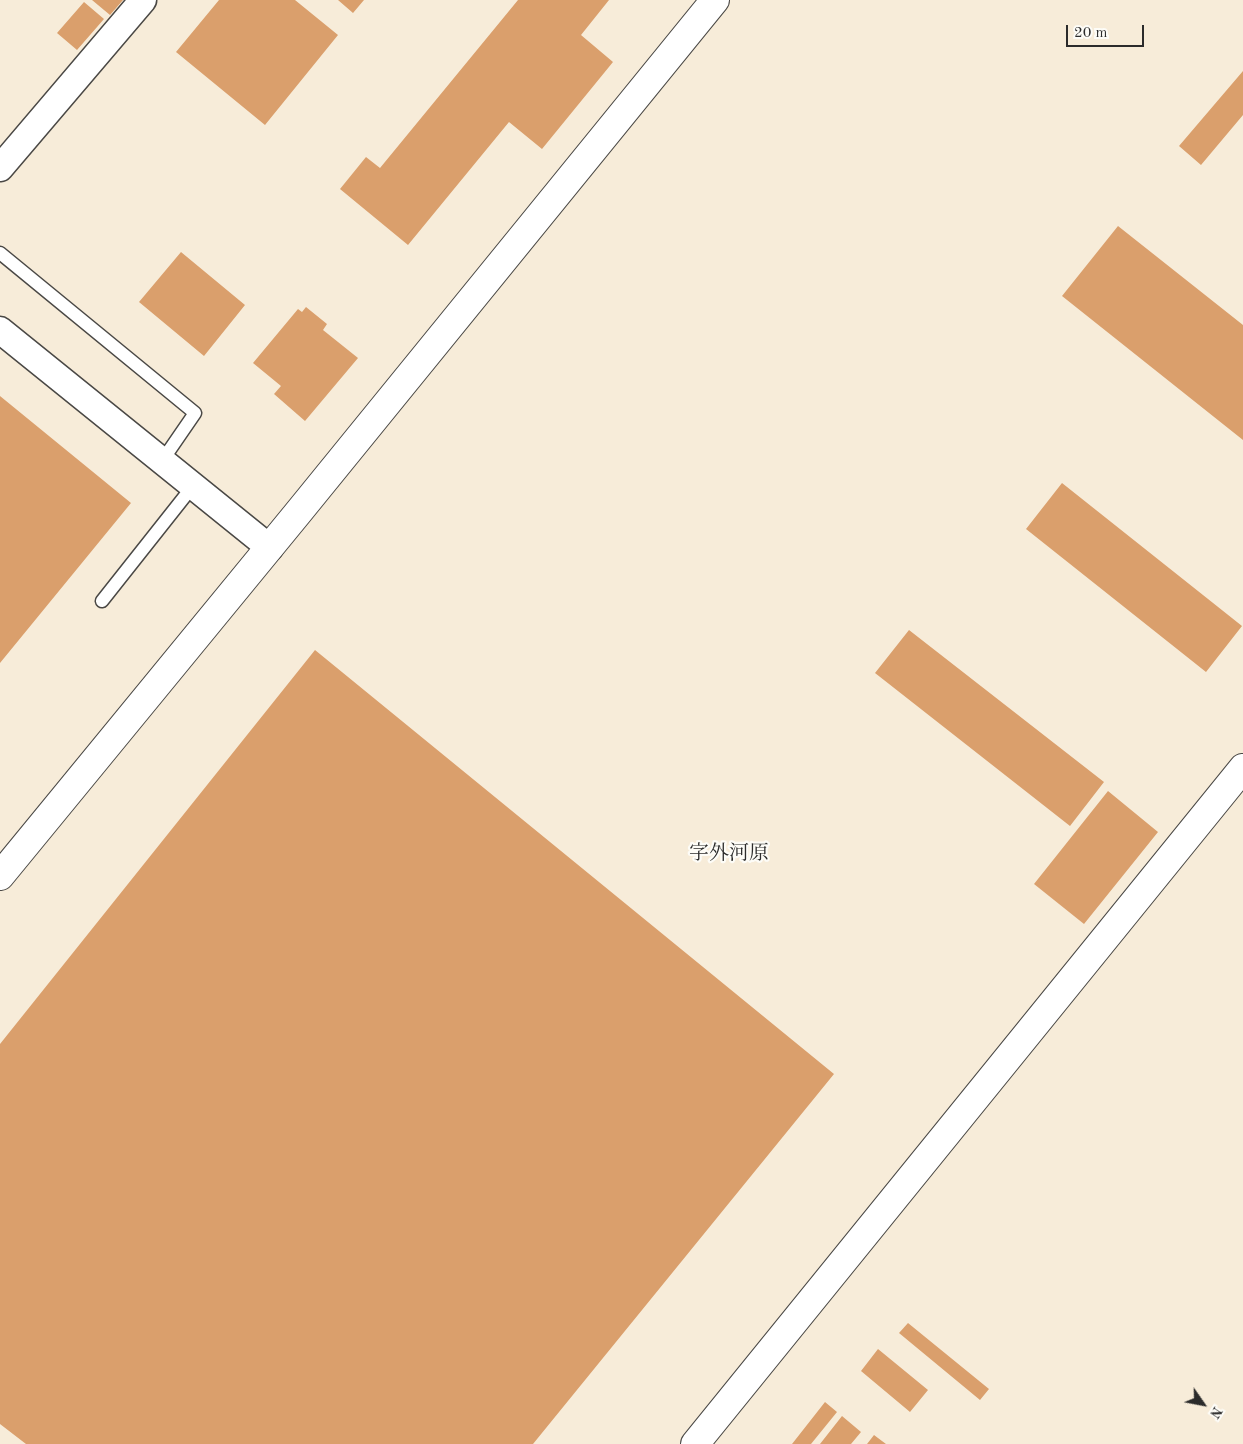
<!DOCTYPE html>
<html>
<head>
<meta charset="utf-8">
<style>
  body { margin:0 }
  #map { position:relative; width:1243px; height:1444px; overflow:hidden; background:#f7ecd9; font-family:"Old Standard TT",serif }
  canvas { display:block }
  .north { position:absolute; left:1178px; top:1379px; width:50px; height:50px; -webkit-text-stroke:4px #fdfcf7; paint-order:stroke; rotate:123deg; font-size:14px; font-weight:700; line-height:20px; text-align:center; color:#2b2b2b }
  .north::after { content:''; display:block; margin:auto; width:18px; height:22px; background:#2b2b2b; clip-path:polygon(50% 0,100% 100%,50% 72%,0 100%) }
  .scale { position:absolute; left:1066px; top:25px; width:78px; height:22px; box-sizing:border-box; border:2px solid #2b2b2b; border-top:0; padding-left:6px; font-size:15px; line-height:18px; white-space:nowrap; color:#2b2b2b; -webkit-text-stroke:4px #fdfcf7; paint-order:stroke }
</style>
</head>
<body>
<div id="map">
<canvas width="1243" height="1444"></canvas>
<div class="north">N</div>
<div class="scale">20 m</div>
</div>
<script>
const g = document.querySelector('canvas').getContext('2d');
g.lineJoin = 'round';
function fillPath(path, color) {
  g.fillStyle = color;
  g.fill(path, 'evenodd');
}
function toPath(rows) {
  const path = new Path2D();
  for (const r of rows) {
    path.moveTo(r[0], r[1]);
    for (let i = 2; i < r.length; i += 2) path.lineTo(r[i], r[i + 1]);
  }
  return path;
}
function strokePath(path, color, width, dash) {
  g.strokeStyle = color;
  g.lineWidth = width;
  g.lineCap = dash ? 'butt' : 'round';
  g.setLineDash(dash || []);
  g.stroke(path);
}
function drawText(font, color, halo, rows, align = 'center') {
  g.font = font + ' "Old Standard TT","Noto Serif JP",serif';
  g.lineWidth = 4.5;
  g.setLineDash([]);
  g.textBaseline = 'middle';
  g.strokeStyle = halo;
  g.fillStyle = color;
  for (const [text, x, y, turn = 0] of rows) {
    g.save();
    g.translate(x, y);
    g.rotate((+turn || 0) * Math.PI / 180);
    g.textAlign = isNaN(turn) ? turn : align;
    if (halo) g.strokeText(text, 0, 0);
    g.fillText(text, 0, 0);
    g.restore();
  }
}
const building = toPath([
  [92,0,123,0,110,15],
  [219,0,295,0,338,35,265,125,176,52],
  [338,0,364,0,353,13],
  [518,0,609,0,581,35,613,62,542,149,509,122,408,245,340,189,366,157,380,168],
  [84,2,104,19,77,50,57,33],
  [1243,71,1243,115,1201,165,1179,146],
  [1118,226,1243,325,1243,440,1062,296],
  [181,252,245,305,204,356,139,302],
  [306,307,327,324,323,330,358,358,305,421,274,394,281,386,253,363,298,309,302,312],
  [0,396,131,503,0,663],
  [1062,483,1242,626,1206,672,1026,529],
  [909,630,1104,782,1070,826,875,673],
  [315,650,834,1074,533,1444,26,1444,0,1424,0,1044],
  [1108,791,1158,832,1084,924,1034,884],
  [908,1323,989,1389,980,1400,899,1333],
  [878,1349,928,1390,910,1412,861,1371],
  [825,1402,837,1412,811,1444,792,1444],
  [842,1416,861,1432,851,1444,820,1444],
  [874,1435,886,1444,867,1444]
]);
const service = toPath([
  [0,253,195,413,162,461],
  [102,601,193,486]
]);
const minor = toPath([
  [0,168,143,0],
  [0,330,270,548]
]);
const tertiary = toPath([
  [0,876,297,514,715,0],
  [695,1444,1243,768]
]);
const quarterNames = [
  ["字外河原",729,854]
];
fillPath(building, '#da9f6c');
strokePath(service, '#4a4845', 15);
strokePath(minor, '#4a4845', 29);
strokePath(tertiary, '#4a4845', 30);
strokePath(service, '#fff', 12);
strokePath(minor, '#fff', 26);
strokePath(tertiary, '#fff', 28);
drawText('20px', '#2b2b2b', '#fdfcf7', quarterNames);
</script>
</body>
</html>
